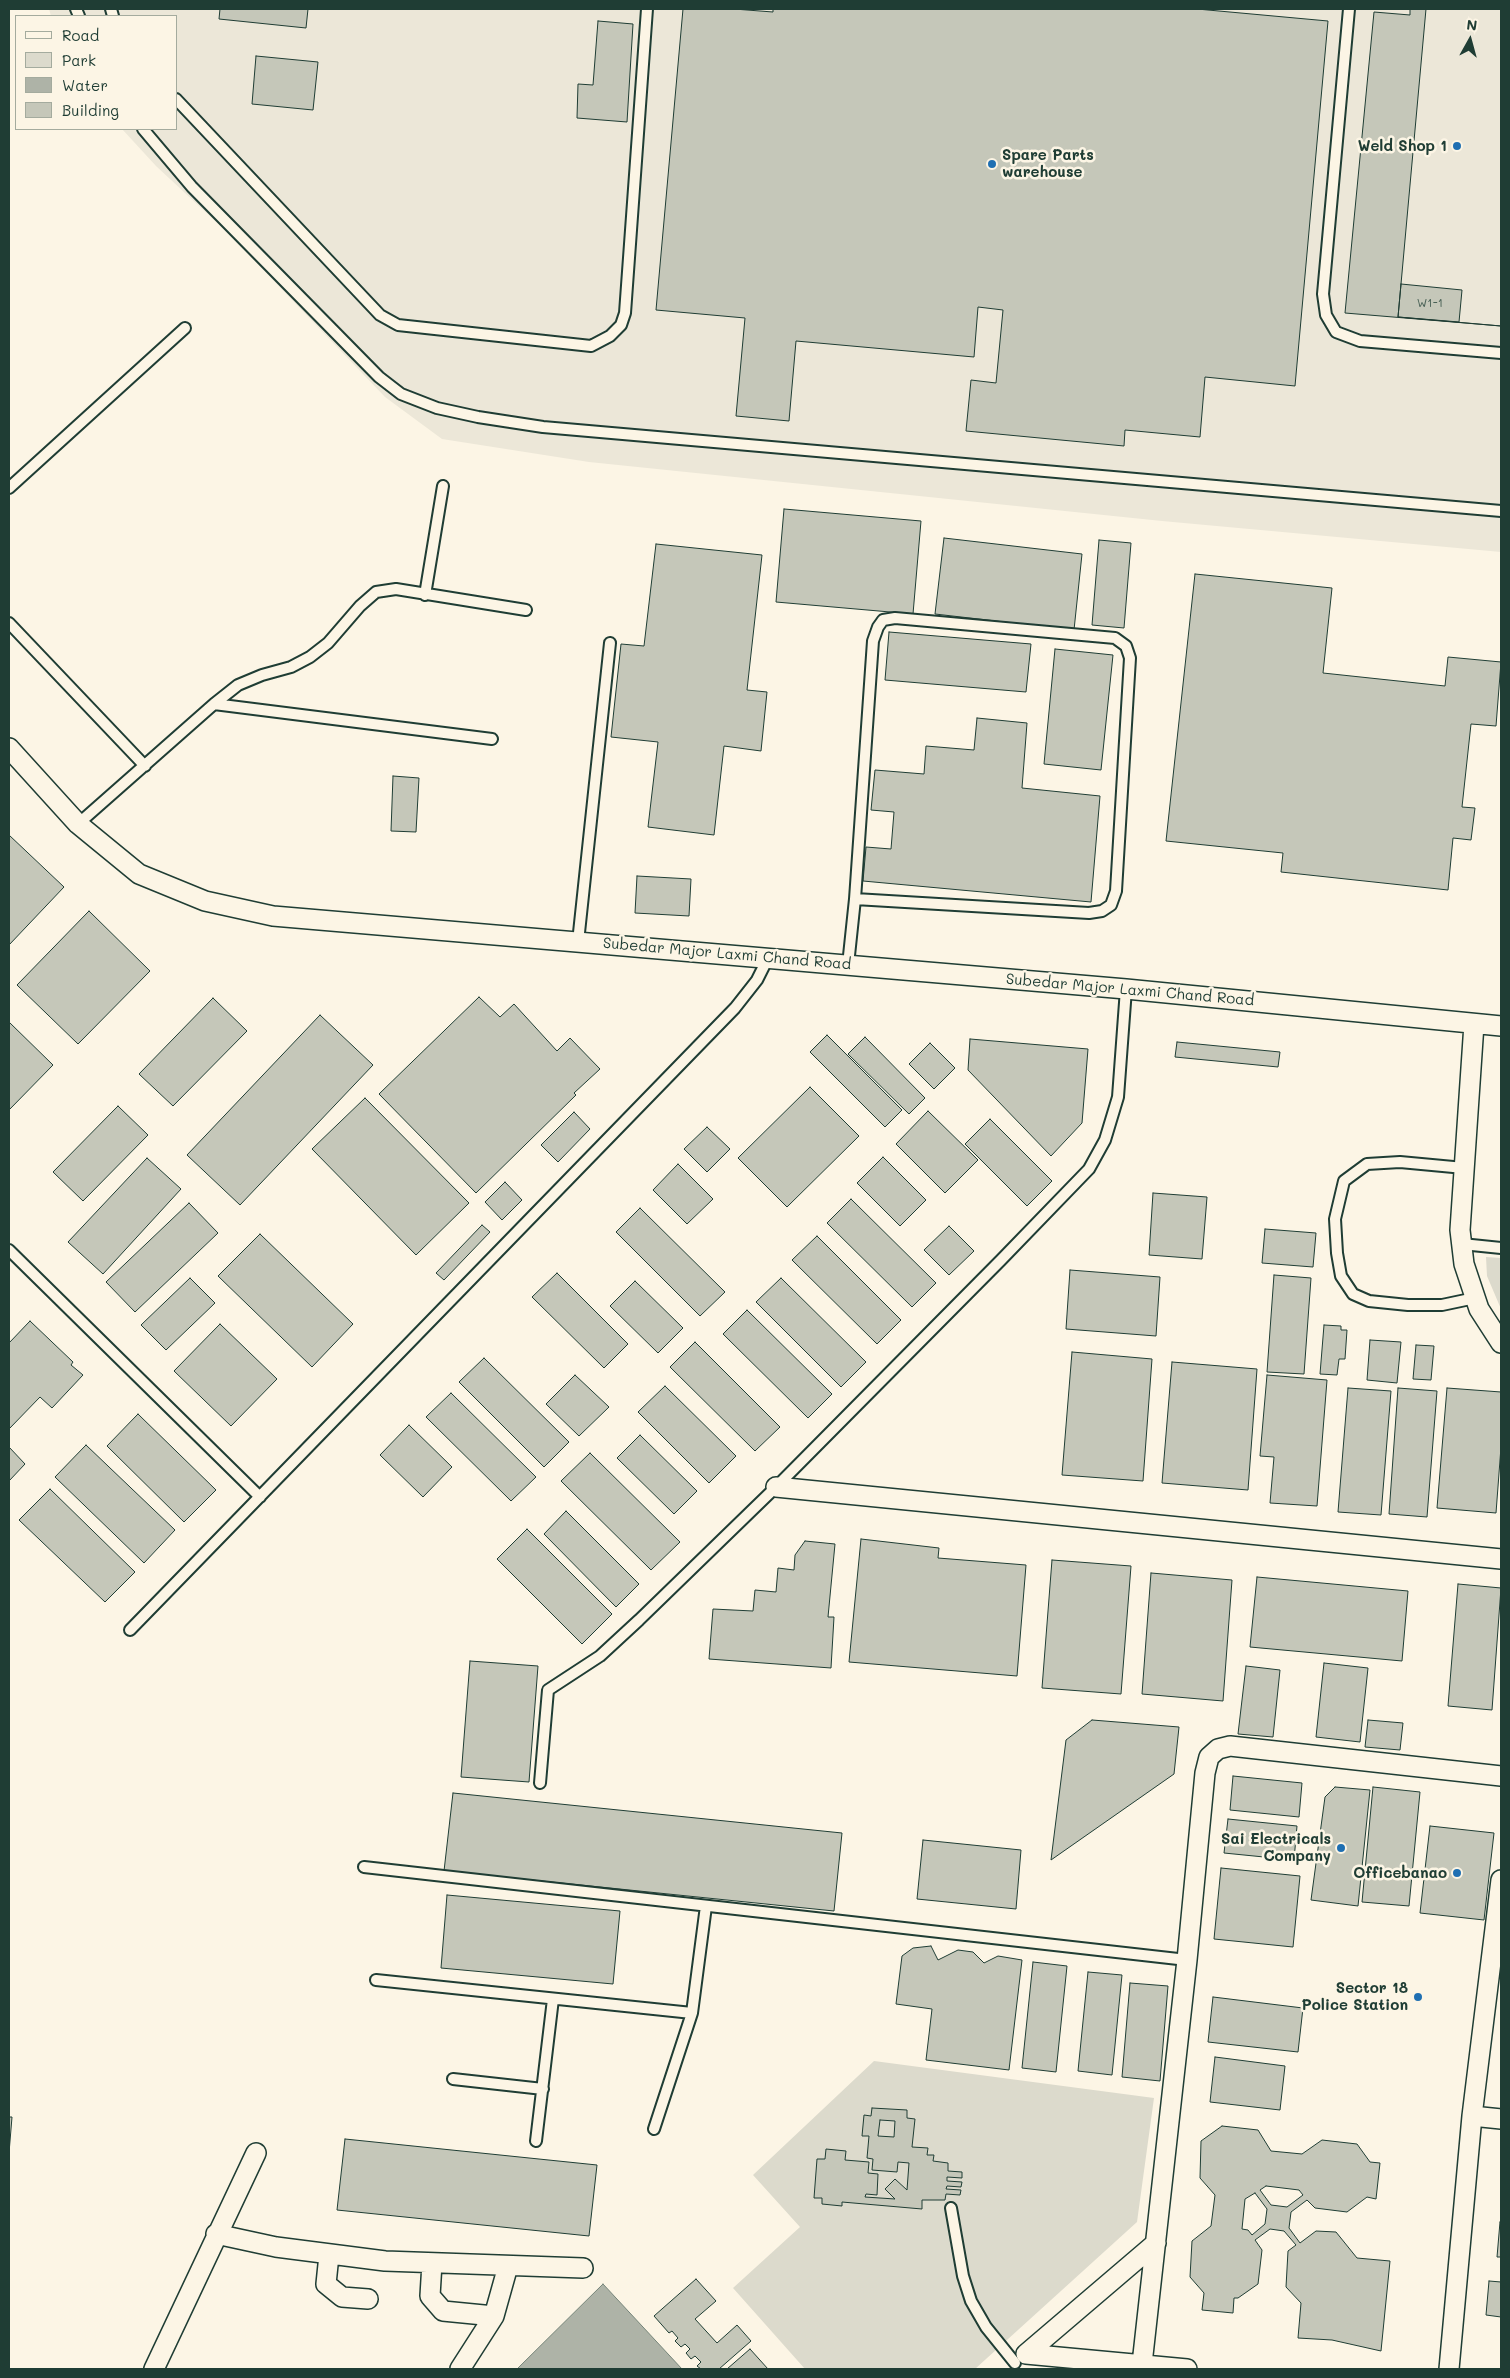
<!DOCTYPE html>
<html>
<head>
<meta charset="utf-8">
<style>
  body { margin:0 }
  #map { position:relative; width:1510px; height:2378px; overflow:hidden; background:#fcf5e5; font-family:Mali,sans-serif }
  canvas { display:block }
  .frame { position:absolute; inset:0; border:10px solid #1f3d34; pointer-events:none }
  .legend { position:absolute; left:15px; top:15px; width:162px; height:115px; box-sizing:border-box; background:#fcf5e5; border:1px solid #a4ab9e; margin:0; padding:6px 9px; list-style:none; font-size:15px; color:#1f3d34 }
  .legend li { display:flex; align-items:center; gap:10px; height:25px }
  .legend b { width:25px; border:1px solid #a4ab9e }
  .north { position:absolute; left:1445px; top:15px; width:50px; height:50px; -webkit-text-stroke:4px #fcf5e5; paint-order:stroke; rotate:7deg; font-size:14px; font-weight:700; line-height:20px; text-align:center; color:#1f3d34 }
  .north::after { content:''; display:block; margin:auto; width:18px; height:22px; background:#1f3d34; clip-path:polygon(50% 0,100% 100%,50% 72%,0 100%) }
</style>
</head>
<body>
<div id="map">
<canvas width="1510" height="2378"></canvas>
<div class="frame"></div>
<ul class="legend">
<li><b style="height:6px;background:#fcf5e5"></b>Road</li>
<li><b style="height:14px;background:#dcdacc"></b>Park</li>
<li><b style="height:14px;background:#aeb3a7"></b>Water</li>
<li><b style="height:14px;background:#c5c7b9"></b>Building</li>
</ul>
<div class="north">N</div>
</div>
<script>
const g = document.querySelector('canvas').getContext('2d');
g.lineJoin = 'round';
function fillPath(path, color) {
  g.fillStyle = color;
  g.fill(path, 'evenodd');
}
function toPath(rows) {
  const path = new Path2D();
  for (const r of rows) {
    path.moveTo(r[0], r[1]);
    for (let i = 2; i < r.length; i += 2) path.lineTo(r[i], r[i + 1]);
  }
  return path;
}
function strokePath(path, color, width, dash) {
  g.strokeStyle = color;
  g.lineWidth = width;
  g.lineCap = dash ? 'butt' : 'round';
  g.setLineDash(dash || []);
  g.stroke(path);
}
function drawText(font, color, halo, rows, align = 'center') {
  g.font = font + ' Mali,sans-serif';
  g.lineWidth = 5;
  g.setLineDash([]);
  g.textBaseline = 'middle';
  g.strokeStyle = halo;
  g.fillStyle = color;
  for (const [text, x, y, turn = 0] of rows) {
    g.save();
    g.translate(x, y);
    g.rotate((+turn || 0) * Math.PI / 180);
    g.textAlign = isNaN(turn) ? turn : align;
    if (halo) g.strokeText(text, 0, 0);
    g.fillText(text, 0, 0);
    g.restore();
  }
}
const built = toPath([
  [49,9,1501,9,1501,552,1162,521,589,462,442,439,385,397,228,233,156,166,122,129,176,129,176,16,51,16]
]);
const green = toPath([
  [1486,1257,1501,1258,1501,1309,1487,1276],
  [874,2061,1154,2098,1137,2222,975,2369,805,2369,733,2288,800,2227,753,2175]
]);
const water = toPath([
  [603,2284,682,2369,517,2369,603,2284]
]);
const building = toPath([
  [220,9,308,9,306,28,219,19,220,9],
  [683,9,734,9,773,12,773,9,1197,9,1328,21,1295,386,1205,377,1200,437,1125,430,1124,446,966,431,971,380,996,383,1003,310,978,307,974,357,796,341,789,421,736,416,745,318,656,310,683,9],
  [1410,9,1501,9,1501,326,1345,313,1374,12,1410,15,1410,9],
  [1426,9,1501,9,1501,326,1398,317,1426,9],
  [598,21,633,24,627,122,577,118,578,84,593,85,598,21],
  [256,56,318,62,313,110,252,104,256,56],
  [1401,284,1462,290,1459,322,1398,317,1401,284],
  [784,509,921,521,913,614,776,602,784,509],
  [944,538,1082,554,1074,630,935,614,944,538],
  [1099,540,1131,543,1124,628,1092,625,1099,540],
  [656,544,762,555,747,690,767,692,761,751,724,746,714,835,648,827,658,742,611,737,621,644,644,646,656,544],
  [1195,574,1332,588,1323,673,1445,686,1448,657,1501,662,1496,726,1471,724,1462,807,1475,808,1471,840,1453,838,1448,890,1281,872,1283,853,1166,841,1195,574],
  [889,632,1031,644,1026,692,885,680,889,632],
  [1055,649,1113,655,1101,770,1044,764,1055,649],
  [977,718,1027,723,1022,788,1100,796,1091,902,863,881,866,847,891,849,894,812,871,810,875,770,924,774,926,746,974,750,977,718],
  [393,776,419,778,416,832,391,831,393,776],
  [9,835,64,887,9,945,9,835],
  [637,876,691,879,689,916,635,913,637,876],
  [89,911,150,971,78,1044,17,985,89,911],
  [479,997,500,1017,514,1004,557,1051,570,1038,600,1069,574,1093,576,1095,476,1193,379,1094,479,997],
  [213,998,247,1031,173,1106,139,1074,213,998],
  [320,1015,373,1065,240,1205,187,1155,320,1015],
  [9,1022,53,1065,9,1110,9,1022],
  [827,1035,902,1110,885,1127,810,1052,827,1035],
  [865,1037,925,1098,909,1114,848,1054,865,1037],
  [970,1039,1088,1049,1082,1123,1051,1156,968,1070,970,1039],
  [1177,1042,1280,1052,1278,1067,1175,1057,1177,1042],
  [930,1043,955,1068,934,1089,909,1064,930,1043],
  [810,1087,859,1136,787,1207,738,1158,810,1087],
  [365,1098,469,1203,416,1255,312,1149,365,1098],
  [118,1106,148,1135,83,1201,53,1172,118,1106],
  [928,1111,978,1160,945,1193,896,1144,928,1111],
  [574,1112,590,1129,558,1162,541,1145,574,1112],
  [990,1119,1052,1181,1027,1206,965,1144,990,1119],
  [707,1127,730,1149,707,1172,684,1149,707,1127],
  [883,1157,926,1200,900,1226,857,1183,883,1157],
  [147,1158,181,1189,103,1274,68,1242,147,1158],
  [678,1164,713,1199,687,1224,653,1190,678,1164],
  [505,1182,522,1200,502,1220,485,1202,505,1182],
  [1153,1193,1207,1197,1202,1259,1149,1255,1153,1193],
  [851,1199,936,1283,912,1307,827,1223,851,1199],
  [189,1203,218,1233,135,1312,106,1282,189,1203],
  [640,1208,725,1292,700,1316,616,1232,640,1208],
  [482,1225,490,1232,444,1280,436,1273,482,1225],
  [949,1226,974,1251,949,1275,924,1250,949,1226],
  [1265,1229,1316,1233,1313,1267,1262,1263,1265,1229],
  [260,1234,353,1324,312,1367,218,1276,260,1234],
  [817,1236,901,1320,877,1344,792,1260,817,1236],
  [1070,1270,1160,1277,1156,1336,1066,1329,1070,1270],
  [557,1273,628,1344,604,1368,532,1297,557,1273],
  [1274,1275,1311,1278,1304,1374,1267,1372,1274,1275],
  [190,1278,215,1303,166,1350,141,1325,190,1278],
  [781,1278,866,1362,841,1387,756,1302,781,1278],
  [635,1281,683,1328,658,1353,610,1306,635,1281],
  [747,1310,832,1394,808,1418,723,1334,747,1310],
  [30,1321,73,1362,71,1365,83,1375,52,1408,40,1397,9,1429,9,1343,30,1321],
  [220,1324,277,1379,231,1426,174,1371,220,1324],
  [1324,1325,1341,1326,1341,1330,1347,1330,1345,1359,1339,1359,1337,1375,1320,1374,1324,1325],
  [1370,1340,1401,1342,1397,1383,1367,1380,1370,1340],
  [695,1342,780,1427,755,1451,670,1367,695,1342],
  [1416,1345,1434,1346,1431,1380,1413,1379,1416,1345],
  [1072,1352,1152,1359,1143,1481,1062,1475,1072,1352],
  [484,1358,569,1442,544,1467,459,1382,484,1358],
  [1172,1362,1257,1369,1248,1490,1162,1483,1172,1362],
  [575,1375,609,1407,579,1436,546,1404,575,1375],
  [1267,1375,1327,1380,1317,1506,1270,1503,1274,1457,1260,1456,1267,1375],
  [665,1386,736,1456,709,1483,638,1412,665,1386],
  [1348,1388,1391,1391,1381,1515,1338,1512,1348,1388],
  [1398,1388,1437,1391,1427,1517,1389,1514,1398,1388],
  [1447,1388,1501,1392,1501,1447,1496,1513,1437,1508,1447,1388],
  [451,1393,536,1477,511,1501,426,1417,451,1393],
  [138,1414,216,1490,184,1522,107,1446,138,1414],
  [409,1425,452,1467,423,1497,380,1455,409,1425],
  [640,1435,697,1491,674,1514,617,1458,640,1435],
  [86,1445,175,1530,144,1563,55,1477,86,1445],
  [9,1447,25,1464,9,1481,9,1447],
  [590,1453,680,1542,651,1570,561,1481,590,1453],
  [50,1489,135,1572,105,1602,19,1520,50,1489],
  [566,1511,639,1584,616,1607,544,1534,566,1511],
  [527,1529,612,1614,582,1644,497,1559,527,1529],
  [861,1539,939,1548,938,1558,1026,1565,1017,1676,849,1662,861,1539],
  [805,1541,835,1544,828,1617,834,1617,831,1668,709,1659,713,1609,753,1611,755,1590,776,1592,778,1568,794,1570,795,1555,805,1541],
  [1052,1560,1131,1566,1121,1694,1042,1688,1052,1560],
  [1151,1573,1232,1580,1223,1701,1142,1694,1151,1573],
  [1257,1577,1408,1591,1402,1661,1250,1647,1257,1577],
  [1458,1584,1501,1588,1492,1710,1448,1706,1458,1584],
  [470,1661,538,1666,529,1782,461,1777,470,1661],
  [1324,1663,1368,1668,1360,1742,1316,1737,1324,1663],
  [1246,1666,1280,1670,1273,1737,1238,1734,1246,1666],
  [1092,1720,1179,1727,1174,1774,1051,1860,1066,1740,1092,1720],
  [1368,1720,1403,1723,1400,1750,1365,1747,1368,1720],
  [1233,1776,1302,1783,1299,1817,1230,1810,1233,1776],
  [1335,1787,1370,1790,1358,1906,1311,1900,1325,1797,1335,1787],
  [1373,1787,1420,1792,1409,1906,1362,1902,1373,1787],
  [453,1793,842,1833,834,1911,444,1871,453,1793],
  [1228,1819,1297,1826,1294,1860,1224,1853,1228,1819],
  [1430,1826,1494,1833,1484,1920,1420,1913,1430,1826],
  [923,1840,1021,1850,1016,1909,917,1899,923,1840],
  [1221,1868,1300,1876,1293,1947,1214,1939,1221,1868],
  [447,1895,620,1911,613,1984,441,1968,447,1895],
  [931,1946,938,1960,958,1950,973,1952,984,1963,998,1956,1022,1960,1009,2070,926,2060,932,2009,896,2004,902,1956,913,1948,931,1946],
  [1033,1962,1067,1966,1056,2072,1022,2068,1033,1962],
  [1088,1972,1122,1975,1112,2075,1078,2071,1088,1972],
  [1130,1983,1168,1986,1160,2081,1122,2077,1130,1983],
  [1213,1997,1303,2008,1298,2052,1208,2042,1213,1997],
  [1215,2057,1285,2066,1280,2110,1210,2102,1215,2057],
  [872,2108,907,2110,907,2118,915,2119,912,2147,928,2148,927,2155,934,2155,933,2161,948,2163,948,2171,962,2172,962,2178,947,2177,947,2181,962,2182,961,2187,947,2186,946,2189,961,2190,960,2195,946,2194,945,2200,922,2200,922,2209,842,2202,842,2206,822,2204,822,2198,814,2198,817,2159,825,2159,826,2149,846,2151,845,2160,869,2162,868,2173,878,2174,877,2195,866,2194,865,2197,895,2199,885,2189,895,2179,907,2190,909,2163,898,2162,897,2172,872,2170,873,2159,867,2158,869,2136,862,2136,864,2115,871,2116,872,2108],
  [880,2120,895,2121,894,2137,878,2136,880,2120],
  [9,2117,12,2117,9,2153,9,2117],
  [1222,2126,1258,2130,1271,2151,1302,2154,1322,2140,1357,2144,1370,2162,1380,2163,1376,2199,1367,2197,1347,2212,1315,2208,1307,2200,1291,2212,1289,2228,1300,2243,1316,2231,1336,2232,1357,2258,1390,2261,1381,2351,1332,2340,1298,2338,1301,2303,1286,2287,1288,2251,1296,2245,1284,2231,1270,2229,1255,2240,1262,2250,1258,2284,1238,2298,1234,2298,1233,2313,1202,2310,1204,2293,1190,2277,1192,2241,1211,2226,1215,2195,1200,2178,1201,2141,1222,2126],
  [1266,2186,1299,2190,1303,2195,1287,2207,1271,2205,1260,2190,1266,2186],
  [1255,2193,1267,2209,1265,2224,1252,2235,1248,2230,1242,2229,1245,2199,1255,2193],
  [345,2139,597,2165,589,2236,337,2210,345,2139],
  [1500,2222,1501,2222,1501,2257,1497,2257,1500,2222],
  [696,2279,716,2301,695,2319,717,2343,737,2325,751,2341,719,2369,701,2369,697,2366,701,2362,695,2356,691,2359,686,2353,690,2349,685,2344,681,2347,675,2341,678,2338,672,2331,669,2333,654,2316,696,2279],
  [1489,2281,1501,2282,1501,2317,1486,2315,1489,2281],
  [750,2349,768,2369,727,2369,750,2349]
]);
const lane = toPath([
  [76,9,79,16],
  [111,9,113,16],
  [1349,9,1323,294,1326,315,1336,332,1360,341,1501,353],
  [176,99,380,315,398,325,591,346,610,336,621,325,625,313,647,9],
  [143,129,192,187,379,377,401,394,437,408,478,417,543,427,1501,511],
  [9,488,185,328],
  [425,595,443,486],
  [9,623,145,766],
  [214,704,492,739],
  [78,824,214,704,238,685,262,675,291,667,310,657,328,643,360,606,376,592,396,589,526,610],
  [578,942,610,643],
  [848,965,855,899,1089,913,1102,911,1111,905,1116,891,1130,658,1126,646,1115,638,895,618,883,620,878,627,873,641,855,899],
  [1464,1168,1400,1162,1367,1164,1344,1181,1335,1219,1337,1253,1341,1276,1353,1294,1369,1301,1408,1305,1442,1305,1475,1298],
  [1462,1244,1501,1248],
  [9,1250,260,1497],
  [130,1630,735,1008,757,980,768,958],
  [540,1783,548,1690,600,1656,639,1620,776,1487,1001,1260,1089,1169,1105,1140,1118,1097,1126,989],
  [364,1867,1187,1960],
  [376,1980,692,2013,706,1906],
  [453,2079,543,2089],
  [654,2129,692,2013],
  [536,2141,553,1999],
  [951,2208,963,2276,971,2301,986,2327,1015,2363]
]);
const street = toPath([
  [9,748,78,824,139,874,205,901,273,916,1126,989,1501,1026],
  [1474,1024,1460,1230,1464,1264,1479,1309,1501,1343],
  [776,1487,1501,1559],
  [1472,2116,1501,2119],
  [216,2234,276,2247,385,2261,583,2268],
  [1156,2243,1026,2354,1187,2369],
  [329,2255,326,2284,342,2297,368,2299],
  [432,2263,430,2296,443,2311,494,2316],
  [1142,2364,1187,1960,1205,1773,1209,1757,1218,1749,1230,1746,1501,1776],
  [154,2369,256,2153],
  [460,2369,494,2316,508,2266],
  [1449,2369,1472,2116,1501,1880]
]);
const markers = [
  [1457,146,5,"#1f6fb2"],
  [992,164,5,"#1f6fb2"],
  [1341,1848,5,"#1f6fb2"],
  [1457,1873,5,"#1f6fb2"],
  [1418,1997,5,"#1f6fb2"]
];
const numberNames = [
  ["W1-1",1430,303]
];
const poiNames = [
  ["Weld Shop 1",1447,146],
  ["Spare Parts",1002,155,"left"],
  ["warehouse",1002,172,"left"],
  ["Sai Electricals",1331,1839],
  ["Company",1331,1856],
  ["Officebanao",1447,1873],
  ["Sector 18",1408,1988],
  ["Police Station",1408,2005]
];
const streetNames = [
  ["Subedar Major Laxmi Chand Road",727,954,5],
  ["Subedar Major Laxmi Chand Road",1130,990,5]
];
fillPath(built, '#ece7d8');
fillPath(green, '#dcdacc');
fillPath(water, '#aeb3a7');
strokePath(water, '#758479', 1);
fillPath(building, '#c5c7b9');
strokePath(building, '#1f3d34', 1);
strokePath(lane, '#1f3d34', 14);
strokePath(street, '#1f3d34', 22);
strokePath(lane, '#fcf5e5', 10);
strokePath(street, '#fcf5e5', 19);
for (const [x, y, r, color] of markers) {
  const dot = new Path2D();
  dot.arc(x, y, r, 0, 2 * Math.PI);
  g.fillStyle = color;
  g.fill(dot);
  strokePath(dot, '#fcf5e5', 2);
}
drawText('12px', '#486055', null, numberNames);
drawText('bold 15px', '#1f3d34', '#fcf5e5', poiNames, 'right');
drawText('15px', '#1f3d34', '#fcf5e5', streetNames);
</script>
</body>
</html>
